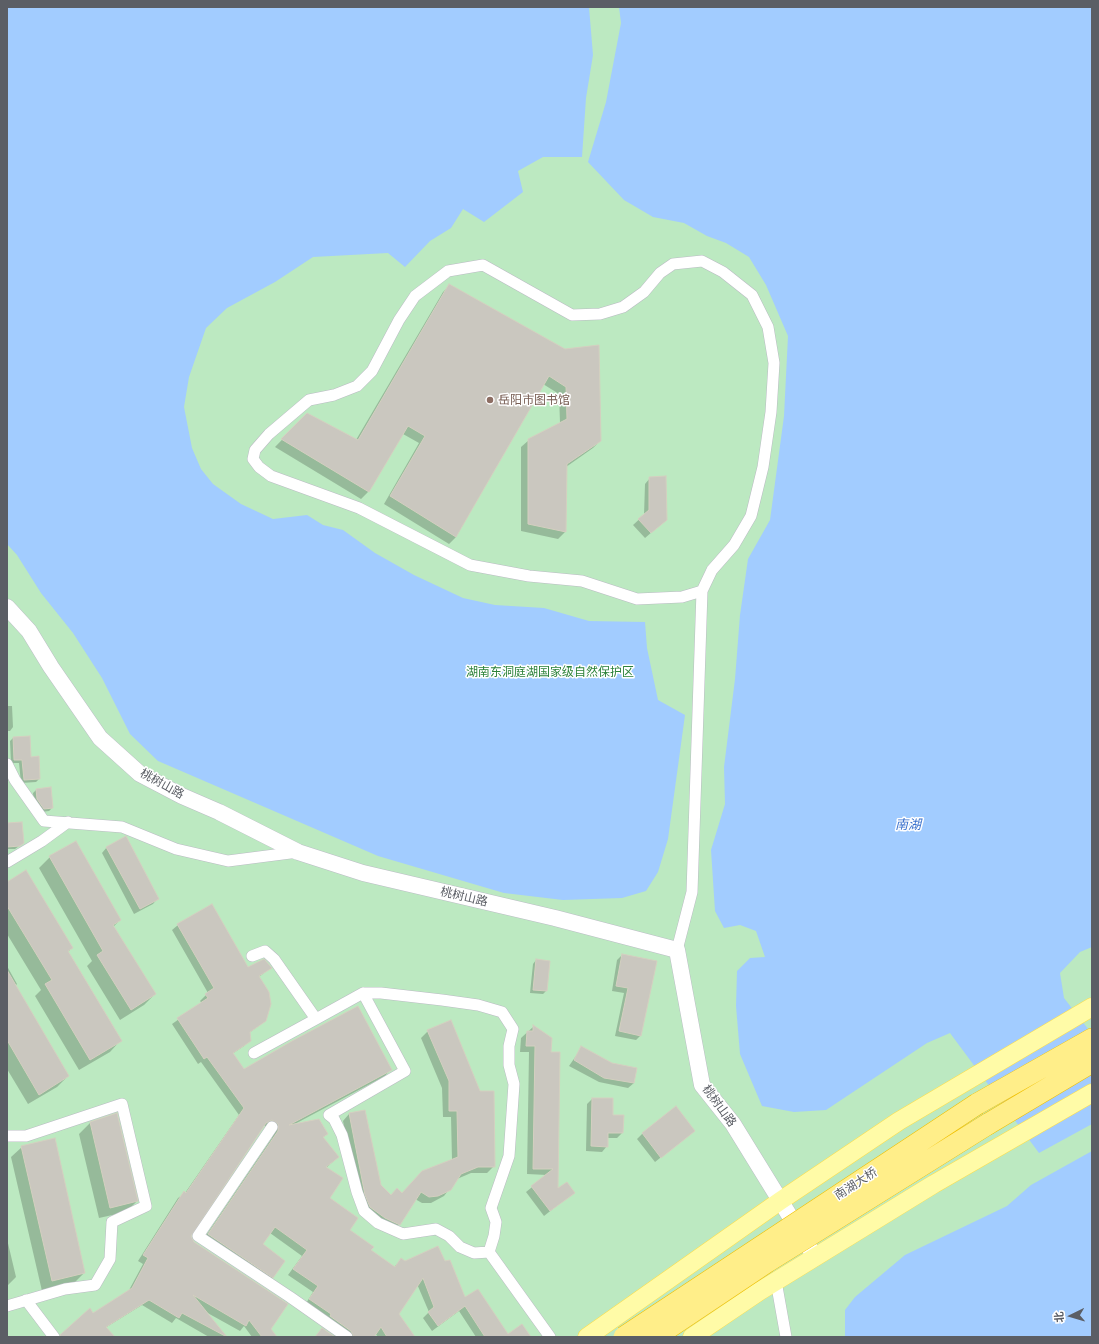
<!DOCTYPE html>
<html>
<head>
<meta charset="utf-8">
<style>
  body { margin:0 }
  #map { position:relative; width:1099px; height:1344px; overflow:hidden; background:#efede2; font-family:Mulish,"Noto Sans SC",sans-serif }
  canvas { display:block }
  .frame { position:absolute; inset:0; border:8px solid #5b5e65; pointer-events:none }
  .north { position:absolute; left:1051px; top:1296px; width:40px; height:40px; -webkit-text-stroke:3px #fff; paint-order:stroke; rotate:265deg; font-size:11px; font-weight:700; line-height:16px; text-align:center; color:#5b5e65 }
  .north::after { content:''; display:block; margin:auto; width:14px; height:18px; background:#5b5e65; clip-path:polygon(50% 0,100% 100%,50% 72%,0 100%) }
</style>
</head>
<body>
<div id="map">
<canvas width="1099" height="1344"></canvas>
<div class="frame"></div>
<div class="north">北</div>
</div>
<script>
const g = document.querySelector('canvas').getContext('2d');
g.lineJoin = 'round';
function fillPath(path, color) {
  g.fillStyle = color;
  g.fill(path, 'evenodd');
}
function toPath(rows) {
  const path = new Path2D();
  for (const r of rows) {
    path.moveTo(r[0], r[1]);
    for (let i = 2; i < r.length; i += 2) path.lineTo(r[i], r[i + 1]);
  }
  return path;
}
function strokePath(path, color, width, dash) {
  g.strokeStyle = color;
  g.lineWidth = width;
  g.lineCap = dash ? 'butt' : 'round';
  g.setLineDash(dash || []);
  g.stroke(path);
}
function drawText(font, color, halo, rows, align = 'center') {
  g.font = font + ' Mulish,"Noto Sans SC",sans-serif';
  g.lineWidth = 3;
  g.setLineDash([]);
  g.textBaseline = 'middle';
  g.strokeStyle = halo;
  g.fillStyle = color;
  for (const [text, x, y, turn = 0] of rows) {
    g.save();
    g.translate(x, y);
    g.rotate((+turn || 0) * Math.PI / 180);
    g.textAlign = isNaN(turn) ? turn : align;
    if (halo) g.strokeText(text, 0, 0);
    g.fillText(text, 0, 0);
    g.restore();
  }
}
const green = toPath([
  [7,7,1092,7,1092,1337,7,1337]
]);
const water = toPath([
  [7,7,589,7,593,55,586,98,582,157,543,157,518,171,523,192,484,222,463,209,451,228,430,241,405,267,388,253,313,257,275,282,227,308,206,328,189,377,184,407,192,448,201,469,213,484,241,504,273,519,307,515,323,525,343,530,375,553,414,575,463,598,495,605,544,608,589,621,645,622,647,648,658,700,685,715,668,839,658,872,646,891,622,898,563,900,504,893,378,856,158,761,130,734,102,678,73,633,41,593,17,555,7,544],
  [619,7,1092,7,1092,947,1080,952,1060,973,1064,998,1092,1034,1092,1124,1039,1153,950,1033,927,1043,826,1110,794,1112,762,1106,740,1054,736,1006,737,971,750,958,765,957,756,931,740,925,724,928,715,911,711,850,725,804,724,767,735,679,740,615,748,559,770,520,784,416,788,336,766,285,749,257,726,243,707,236,684,223,653,217,624,200,588,162,606,102,621,23],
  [1092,1151,1092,1337,845,1337,845,1310,855,1297,905,1255,1007,1206,1031,1185]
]);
const shadow = toPath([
  [450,285,565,350,600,441,593,448,566,467,565,532,558,539,521,531,521,447,529,440,560,423,559,394,543,384,456,537,449,544,384,504,419,443,403,434,368,492,361,499,275,447,307,414,356,440,443,292],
  [650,478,666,520,645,538,633,525,644,515,645,484],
  [7,706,12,706,13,727,10,731,7,731],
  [29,737,30,758,39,779,36,782,21,783,19,763,11,763,10,741,13,738],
  [36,790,52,808,49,811,41,812,34,802,33,793],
  [7,824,23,843,15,849,7,849],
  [107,847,158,898,153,904,134,914,102,853],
  [50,857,120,920,113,927,155,994,144,1005,120,1020,87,966,92,961,39,868],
  [7,883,72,948,68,952,120,1041,110,1052,79,1070,35,996,41,990,7,934],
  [178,925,247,968,270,968,259,977,265,1021,249,1033,250,1040,244,1046,232,1054,244,1071,390,1070,385,1076,293,1125,326,1134,323,1138,338,1157,326,1168,328,1198,349,1230,370,1251,394,1267,401,1260,405,1262,445,1263,465,1298,507,1335,525,1337,476,1337,459,1311,432,1331,423,1318,429,1312,417,1284,398,1314,413,1337,378,1337,375,1333,373,1337,346,1337,305,1305,313,1292,288,1275,302,1256,270,1233,262,1244,273,1277,267,1283,203,1240,272,1138,273,1130,270,1126,263,1126,190,1236,193,1243,276,1337,252,1337,244,1326,240,1331,204,1311,226,1337,209,1337,176,1318,172,1323,142,1305,105,1328,113,1337,60,1337,128,1292,143,1264,138,1261,178,1198,185,1193,239,1115,201,1062,198,1064,172,1024,202,1003,200,1001,208,993,172,930],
  [622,955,641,1035,636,1040,615,1036,624,993,612,991,617,960],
  [536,960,546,991,543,994,530,993,533,964],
  [7,966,17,984,15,986,68,1076,57,1087,28,1104,7,1069],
  [533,1027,550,1053,557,1190,574,1192,544,1216,526,1192,547,1175,527,1174,529,1052,520,1052,521,1038],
  [428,1031,494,1166,487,1173,471,1173,457,1179,444,1196,431,1203,422,1203,415,1199,399,1224,392,1231,359,1202,343,1121,349,1114,380,1186,391,1196,402,1194,452,1160,451,1117,443,1117,442,1088,421,1038],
  [582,1047,634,1083,628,1088,599,1082,569,1066],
  [592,1099,612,1116,622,1133,617,1138,607,1138,607,1146,602,1152,586,1151,587,1104],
  [116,1114,137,1201,126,1212,99,1218,79,1134,90,1123],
  [694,1131,655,1162,637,1139,643,1133],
  [22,1147,84,1273,74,1283,42,1291,11,1157],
  [7,1239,16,1277,7,1286]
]);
const building = toPath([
  [449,284,565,349,599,345,601,441,567,464,566,532,528,524,528,439,567,419,566,387,549,376,456,537,390,496,425,436,408,426,369,492,281,439,307,413,358,440,449,284],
  [666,476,667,520,651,533,638,519,649,510,649,477,666,476],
  [30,736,31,757,39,756,40,779,24,780,22,760,14,760,13,737,30,736],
  [51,787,53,808,44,809,37,799,36,789,51,787],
  [22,822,24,843,20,846,7,847,7,823,22,822],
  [126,836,159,899,140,909,106,847,126,836],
  [76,841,121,920,113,925,156,994,131,1010,97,955,103,951,49,856,76,841],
  [26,870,73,948,68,951,122,1041,90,1060,45,984,52,980,7,906,7,882,26,870],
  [212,904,248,967,264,959,272,968,259,976,269,992,271,1004,266,1021,250,1032,251,1041,233,1053,244,1069,292,1041,358,1006,392,1070,289,1125,319,1119,328,1134,323,1137,339,1157,326,1167,343,1178,330,1198,358,1218,350,1230,374,1247,371,1250,395,1267,401,1258,405,1261,438,1246,445,1261,450,1260,465,1297,478,1289,508,1334,522,1324,531,1337,485,1337,465,1306,438,1326,428,1312,434,1307,423,1278,399,1314,415,1337,387,1337,381,1327,374,1337,354,1337,351,1331,330,1316,331,1314,309,1299,318,1286,293,1269,307,1250,275,1227,263,1244,285,1261,273,1278,208,1234,278,1131,278,1124,272,1120,266,1123,191,1236,194,1242,288,1304,271,1329,277,1337,262,1337,249,1320,246,1326,193,1295,227,1337,182,1313,179,1318,149,1300,106,1327,115,1337,61,1337,60,1335,90,1308,93,1313,132,1288,148,1258,143,1255,184,1191,186,1193,244,1108,207,1057,204,1059,177,1018,208,998,205,994,214,988,177,924,212,904],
  [622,954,657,961,641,1036,619,1031,628,988,616,986,622,954],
  [536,959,550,961,547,991,533,990,536,959],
  [7,970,69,1076,39,1095,7,1040,7,970],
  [451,1020,480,1091,494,1091,495,1167,478,1167,461,1174,451,1190,438,1196,429,1197,421,1192,400,1225,385,1218,370,1207,365,1195,349,1113,365,1110,381,1185,391,1195,397,1188,402,1193,422,1171,458,1157,457,1111,449,1111,449,1081,427,1030,451,1020],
  [533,1025,552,1038,551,1052,560,1052,558,1188,567,1182,575,1193,550,1211,531,1186,553,1169,533,1169,535,1046,526,1046,527,1031,533,1031,533,1025],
  [581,1046,612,1063,637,1068,634,1083,604,1078,574,1060,581,1046],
  [592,1098,613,1098,613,1115,624,1115,623,1133,608,1133,608,1147,591,1146,592,1098],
  [676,1106,695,1131,661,1158,642,1133,676,1106],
  [117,1113,138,1201,110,1208,90,1122,117,1113],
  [55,1138,85,1273,52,1281,21,1146,55,1138],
  [322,1328,335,1337,315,1337,322,1328]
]);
const street = toPath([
  [7,764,15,780,44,821,122,827,176,849,228,861,298,852],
  [7,862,42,841,68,822],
  [677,950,692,892,702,591,712,570,734,545,751,516,763,467,771,412,774,363,768,327,752,295,723,272,702,261,673,264,660,273,644,292,623,307,600,314,572,315,483,265,448,271,415,296,399,320,372,371,357,386,334,395,309,400,269,434,255,450,253,459,259,467,271,476,359,508,470,565,529,576,582,581,637,599,682,597,702,591],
  [252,956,265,951,274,959,316,1019,363,993,381,993,442,1000,478,1005,502,1012,513,1029,509,1046,509,1065,514,1084,509,1156,491,1208,496,1222,494,1236,489,1252,550,1337],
  [363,993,405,1071,329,1115,334,1119,342,1135,357,1192,364,1211,378,1223,403,1234,436,1229,449,1236,460,1247,474,1253,489,1252],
  [254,1053,316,1019],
  [272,1127,198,1236,290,1297,347,1337],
  [7,1136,26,1136,122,1104,146,1206,112,1222,110,1259,95,1285,65,1289,7,1306],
  [776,1281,786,1337],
  [26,1300,54,1337]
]);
const secondary = toPath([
  [7,607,29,631,51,667,100,738,140,774,182,796,219,812,298,852,363,873,555,918,677,950,702,1085,733,1124,815,1257]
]);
const primary = toPath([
  [587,1337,780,1201,899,1121,1092,1007],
  [692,1337,760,1291,934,1184,1092,1093]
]);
const highway = toPath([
  [977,1104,1092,1039],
  [988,1124,1092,1062]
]);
const highwayBridge = toPath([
  [624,1337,977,1104],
  [655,1337,767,1262,988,1124]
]);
const markers = [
  [490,400,4,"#8d6e63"]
];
const educationNames = [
  ["岳阳市图书馆",498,400]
];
const parkNames = [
  ["湖南东洞庭湖国家级自然保护区",550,672]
];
const streetNames = [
  ["桃树山路",162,784,29],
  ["桃树山路",464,897,13],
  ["桃树山路",719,1106,54],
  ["南湖大桥",856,1184,-33]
];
const waterNames = [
  ["南湖",908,825]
];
fillPath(green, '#bce9c1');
fillPath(water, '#a2ccff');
fillPath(shadow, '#0003');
fillPath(building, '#cac7bf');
strokePath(building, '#d4d0c0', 1);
strokePath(street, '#babcc3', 12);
strokePath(secondary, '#bbbec5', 17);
strokePath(primary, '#fddf4d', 19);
strokePath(highway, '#f1c000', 22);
strokePath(street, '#fff', 11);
strokePath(secondary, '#fff', 16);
strokePath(primary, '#fffba7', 18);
strokePath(highway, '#ffee89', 21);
strokePath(highwayBridge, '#f1c000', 22, []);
strokePath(highwayBridge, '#ffee89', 21);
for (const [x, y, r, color] of markers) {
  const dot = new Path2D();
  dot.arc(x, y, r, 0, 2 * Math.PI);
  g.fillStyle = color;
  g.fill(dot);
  strokePath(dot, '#fff', 1.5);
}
drawText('12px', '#785e54', '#fff', educationNames, 'left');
drawText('12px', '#2c823a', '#fff', parkNames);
drawText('12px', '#5b5e65', '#fff', streetNames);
drawText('italic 13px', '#3a71cd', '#fff', waterNames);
</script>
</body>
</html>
